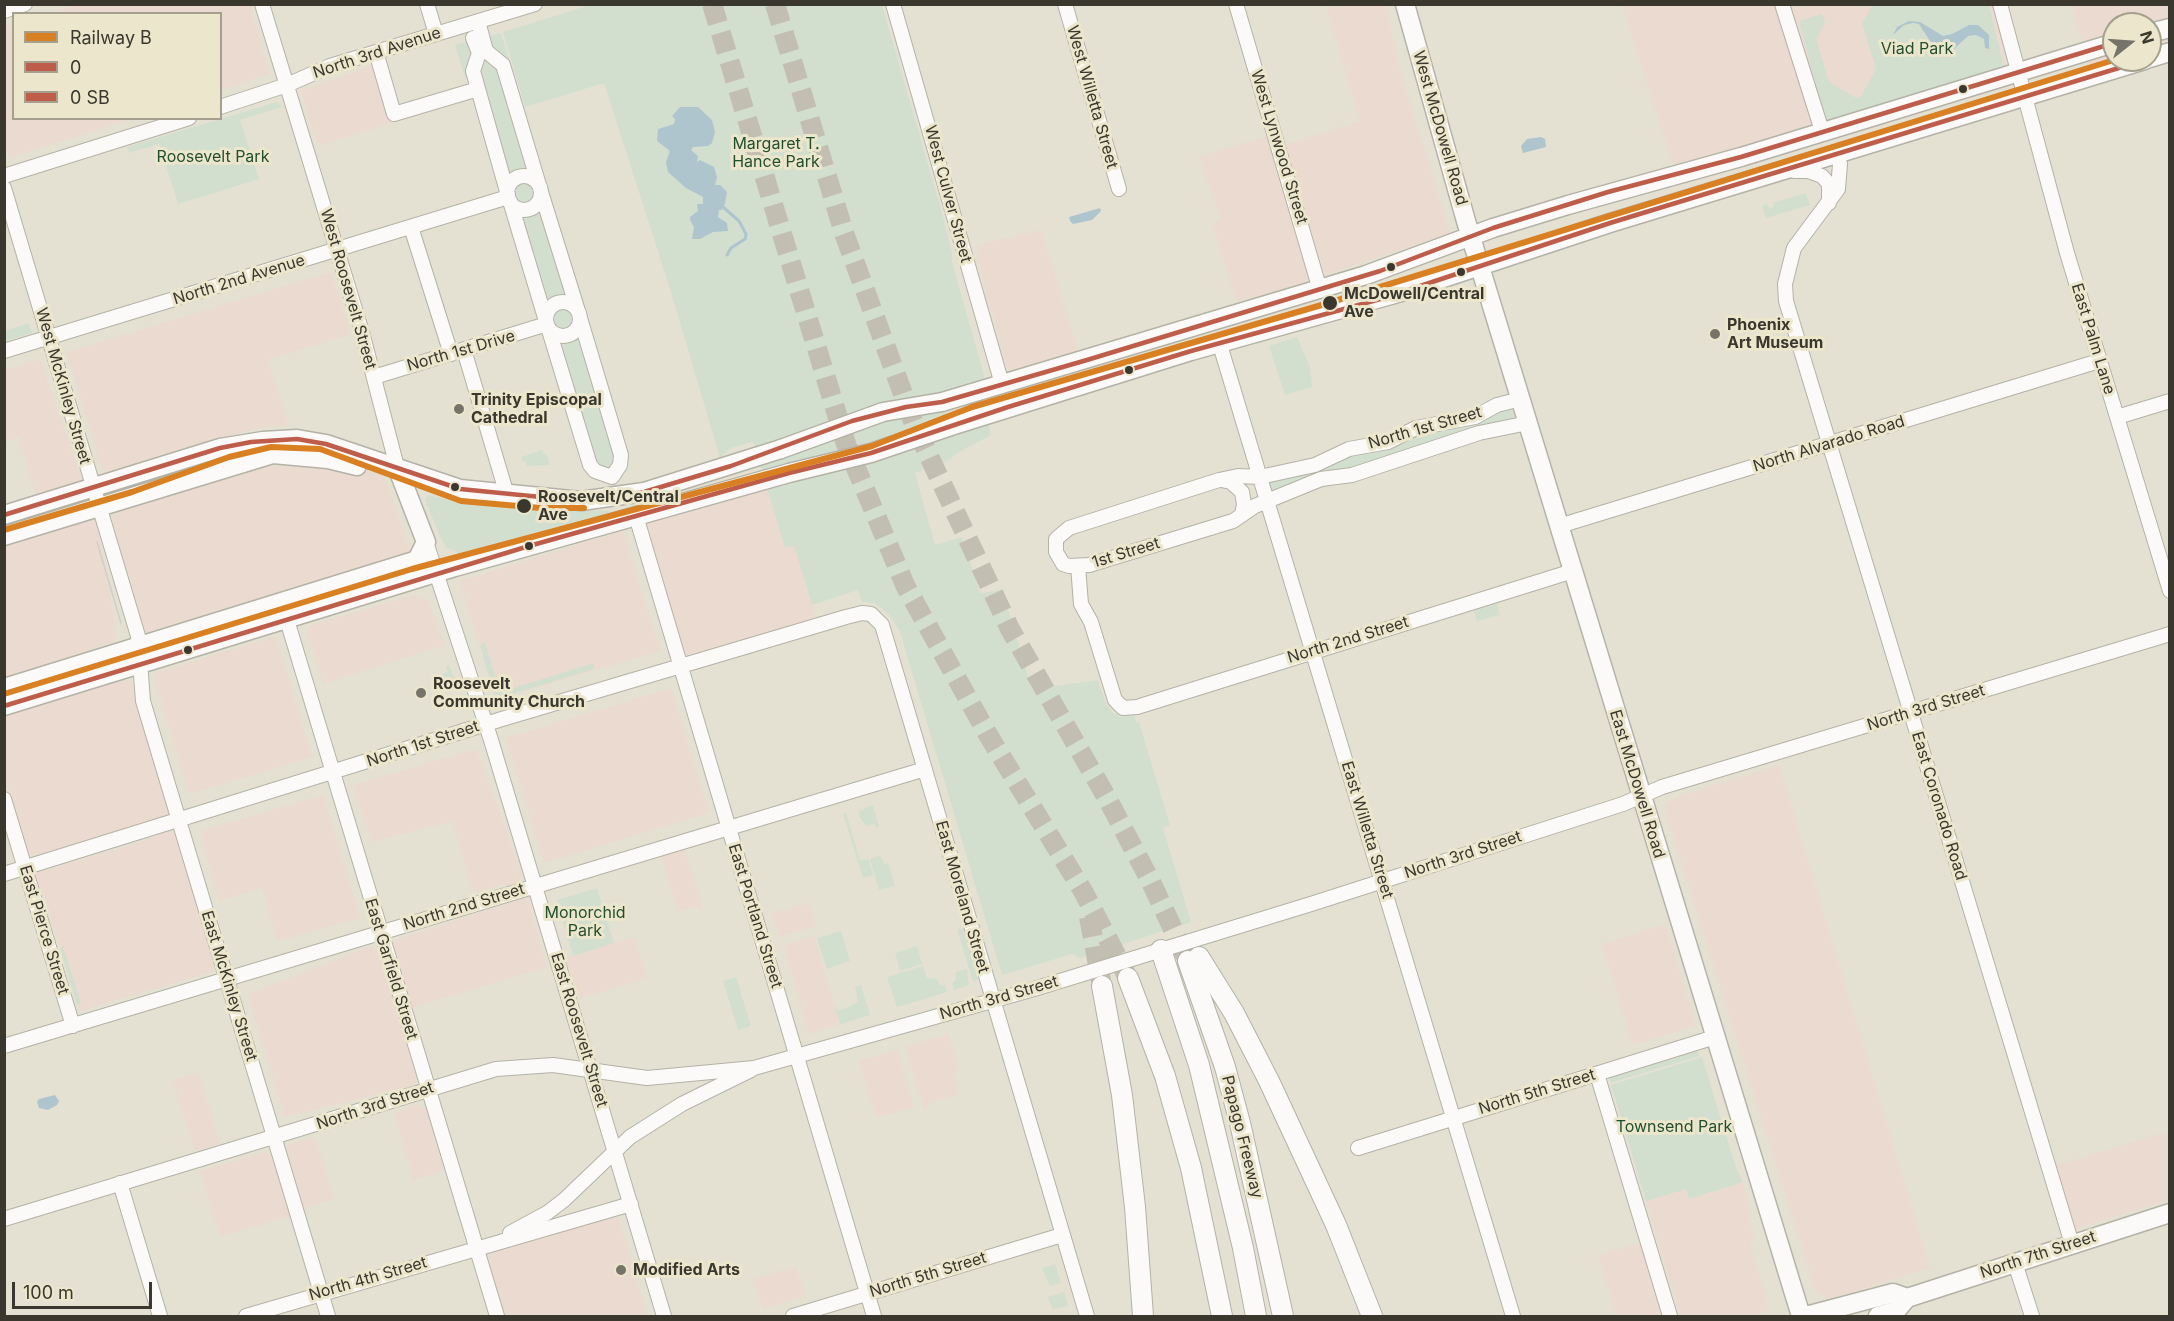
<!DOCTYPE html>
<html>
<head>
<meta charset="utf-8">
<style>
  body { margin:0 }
  #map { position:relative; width:2174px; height:1321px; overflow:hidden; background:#e4e1d3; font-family:Inter,sans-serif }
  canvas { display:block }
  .frame { position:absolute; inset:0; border:6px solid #3a382e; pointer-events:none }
  .legend { position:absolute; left:12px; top:12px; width:210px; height:108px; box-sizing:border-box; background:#ebe6cc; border:2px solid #a4a08d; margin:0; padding:8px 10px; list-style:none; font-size:18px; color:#3a382e }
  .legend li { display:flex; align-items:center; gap:12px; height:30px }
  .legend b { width:30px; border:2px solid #a4a08d }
  .north { position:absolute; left:2102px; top:12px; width:60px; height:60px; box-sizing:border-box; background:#ebe6cc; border:2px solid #a4a08d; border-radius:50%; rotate:73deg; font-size:16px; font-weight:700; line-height:24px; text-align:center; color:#3a382e }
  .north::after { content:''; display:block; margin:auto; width:21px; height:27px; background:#767368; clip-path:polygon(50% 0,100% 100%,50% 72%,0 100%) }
  .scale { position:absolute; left:12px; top:1282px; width:140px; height:27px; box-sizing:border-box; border:3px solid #3a382e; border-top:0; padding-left:8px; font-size:18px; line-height:21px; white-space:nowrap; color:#3a382e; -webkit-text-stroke:4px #ebe6cc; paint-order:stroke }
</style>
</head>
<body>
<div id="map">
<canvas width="2174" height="1321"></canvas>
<div class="frame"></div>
<ul class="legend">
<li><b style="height:8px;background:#d98022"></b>Railway B</li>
<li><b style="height:8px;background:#be5d49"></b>0</li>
<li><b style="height:8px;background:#be5d49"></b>0 SB</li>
</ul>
<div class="north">N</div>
<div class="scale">100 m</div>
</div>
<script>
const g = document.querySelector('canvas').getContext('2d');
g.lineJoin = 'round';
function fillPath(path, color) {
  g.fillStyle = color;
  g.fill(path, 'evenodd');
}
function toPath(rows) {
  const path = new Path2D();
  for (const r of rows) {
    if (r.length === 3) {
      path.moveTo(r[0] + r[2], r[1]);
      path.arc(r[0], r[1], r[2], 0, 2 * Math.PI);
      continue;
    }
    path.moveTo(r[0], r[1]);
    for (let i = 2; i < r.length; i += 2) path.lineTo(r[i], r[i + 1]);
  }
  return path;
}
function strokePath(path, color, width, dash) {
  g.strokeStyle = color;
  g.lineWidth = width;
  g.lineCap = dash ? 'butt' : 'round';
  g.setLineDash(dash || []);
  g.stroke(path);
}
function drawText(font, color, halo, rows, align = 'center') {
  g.font = font + ' Inter,sans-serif';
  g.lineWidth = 6;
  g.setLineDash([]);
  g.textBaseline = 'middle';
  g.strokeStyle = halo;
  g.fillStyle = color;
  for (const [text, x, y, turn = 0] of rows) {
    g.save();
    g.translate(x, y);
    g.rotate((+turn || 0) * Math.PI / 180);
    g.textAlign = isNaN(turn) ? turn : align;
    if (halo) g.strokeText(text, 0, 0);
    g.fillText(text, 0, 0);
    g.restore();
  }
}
const commercial = toPath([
  [77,5,250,5,269,74,221,90,220,14,47,13],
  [1326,5,1386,5,1400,71,1450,233,1325,275,1284,145,1360,121],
  [1622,5,1994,5,2006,56,2005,65,2000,71,1675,170],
  [2071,5,2169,5,2169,43,2150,49,2150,24,2114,24,2114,60,2091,67],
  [13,24,14,118,132,119,9,158,4,143,4,26],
  [368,67,376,71,392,123,321,145,313,133,301,91],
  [1266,136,1311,278,1310,284,1236,301,1213,225,1221,219,1199,157],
  [1041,230,1078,351,1009,371,984,284,977,245],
  [331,272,351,334,268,360,288,423,284,426,273,425,231,435,112,473,102,469,67,352],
  [40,359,81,478,80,482,37,499,19,437,5,442,5,370],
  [266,460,355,467,382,476,386,482,412,554,147,638,110,513],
  [767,489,785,548,794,546,816,619,691,655,683,647,647,525,649,521,721,498],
  [92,513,96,518,114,616,115,641,5,679,5,541],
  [623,531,660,651,498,699,495,696,460,581],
  [414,595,429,601,444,645,323,684,307,630,312,625],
  [276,636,312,757,189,794,156,683,156,673],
  [122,677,132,682,135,689,136,700,171,813,168,817,34,857,26,849,5,778,5,712],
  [671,688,709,813,544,863,506,738],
  [476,749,522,874,517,884,508,886,504,884,474,893,452,821,372,842,353,785],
  [1779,765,1930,1268,1829,1299,1816,1292,1665,810,1670,799],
  [323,795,360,918,278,941,262,888,219,901,200,831],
  [167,830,178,835,215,971,80,1011,43,892,36,882,36,875,40,870,50,866,52,869,87,858,88,855,94,856,157,837,158,833],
  [684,848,703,910,699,911,697,906,678,911,661,855],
  [523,898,531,904,531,913,547,967,411,1008,392,945,395,940],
  [809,903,816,926,779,937,772,913],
  [1665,924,1696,1026,1633,1045,1602,944],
  [814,936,840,1024,809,1034,784,945],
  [634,937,647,978,578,999,565,958],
  [372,946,378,951,416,1075,416,1082,410,1086,285,1117,248,994],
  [948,1034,958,1066,954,1076,959,1094,929,1103,925,1112,905,1047],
  [897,1050,914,1107,876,1118,859,1061],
  [198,1072,220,1144,195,1151,173,1080],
  [417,1105,426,1109,444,1170,414,1180,394,1112],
  [2169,1131,2169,1200,2074,1229,2054,1166],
  [315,1137,334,1199,303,1208,286,1149,290,1144],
  [265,1152,273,1157,290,1216,220,1237,200,1171],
  [1743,1182,1754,1241,1750,1243,1769,1307,1766,1311,1749,1316,1681,1316,1646,1201,1686,1188,1689,1199],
  [617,1213,647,1316,504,1316,487,1261,490,1253],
  [1641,1243,1663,1316,1617,1316,1598,1255],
  [796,1266,805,1296,763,1309,754,1279]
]);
const green = toPath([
  [590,5,882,5,941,209,952,252,952,262,984,375,984,379,940,393,952,433,988,422,991,435,959,452,949,460,915,473,935,545,962,537,980,593,1002,590,1032,689,1098,680,1106,704,1112,712,1121,717,1134,715,1136,722,1139,722,1170,825,1163,828,1191,922,1080,958,1072,954,1002,975,900,632,888,613,874,603,862,602,858,590,812,605,794,546,785,548,753,442,731,448,720,458,670,289,604,83,525,107,503,32],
  [1873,5,1989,5,2004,69,1826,124,1799,21,1822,14,1825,23,1816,39,1829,82,1856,98,1861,96,1876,69,1862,23],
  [501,33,511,65,508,66,492,51,485,37],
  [472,40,475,54,469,77,465,78,455,45],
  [486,59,497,62,527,168,519,174,510,173,505,168,476,68],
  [277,102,282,107,240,120,259,179,178,204,159,144,129,153,127,147],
  [525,193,12],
  [1806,193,1810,205,1766,218,1762,206,1767,204,1769,208,1774,207,1773,203],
  [531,212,540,213,566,292,558,300,546,298,522,222],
  [563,319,12],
  [29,323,32,333,5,341,5,331],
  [1297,337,1310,367,1312,387,1285,395,1269,346],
  [569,338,580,340,618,457,614,469,597,470,560,347],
  [1509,407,1514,414,1512,422,1273,493,1271,490,1269,481,1414,432],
  [542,450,543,454,546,453,550,465,527,466,525,461,522,461,521,457],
  [428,495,469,505,609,511,609,513,459,553,447,548,441,539,425,500],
  [1496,602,1500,615,1477,621,1473,609],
  [485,642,500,692,594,663,594,669,499,698,495,696,480,646],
  [449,665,459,689,450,691,451,688,445,685,442,674,448,672,446,666],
  [873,805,879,827,876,828,874,824,866,826,860,818,859,809,863,811,864,808],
  [846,813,860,861,868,859,873,875,863,878,843,814],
  [880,856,885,864,888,863,895,886,879,890,870,859],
  [597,888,614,943,573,956,557,900],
  [963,928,979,979,973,982,957,929],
  [841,931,850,961,827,969,817,938],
  [63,946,81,1003,77,1005,60,949],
  [917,946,922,964,900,971,895,953],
  [923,966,927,979,936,978,941,986,945,985,947,992,897,1007,887,977],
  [967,969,969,985,954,990,952,983,955,981,956,972],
  [736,977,751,1026,738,1030,723,981],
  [861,985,870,1015,840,1024,835,1006,839,1011,858,1002,855,987],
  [1697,1051,1699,1056,1611,1083,1609,1077],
  [1702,1057,1736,1168,1743,1182,1689,1199,1686,1189,1646,1201,1611,1085],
  [1055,1264,1061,1283,1050,1286,1042,1268],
  [1064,1292,1068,1306,1053,1309,1047,1297]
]);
const water = toPath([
  [1909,21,1920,22,1943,36,1952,34,1969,25,1978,25,1989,35,1989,49,1985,48,1984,39,1976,35,1968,36,1954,49,1940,49,1930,41,1919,24,1913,23,1904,25,1893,35,1897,27],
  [680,107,698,107,712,120,715,132,712,143,708,146,693,147,691,150,698,156,697,162,700,160,714,167,717,177,715,185,720,185,727,192,725,203,722,210,719,210,718,217,727,223,728,231,713,232,700,239,692,239,694,227,690,220,690,217,698,211,697,204,703,204,703,197,686,188,668,172,666,162,670,151,657,141,658,129,674,124,675,119,672,116],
  [1541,137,1545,139,1546,147,1523,153,1521,146,1527,139],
  [1100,208,1101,211,1092,220,1073,224,1070,221,1069,217],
  [55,1095,59,1101,57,1105,48,1110,39,1108,37,1102,39,1099]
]);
const stream = toPath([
  [723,207,739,221,746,234,745,239,731,248,727,255]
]);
const highwayTunnel = toPath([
  [712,4,846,444,905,585,987,733,1083,891,1128,978],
  [775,4,844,233,914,424,1010,629,1107,798,1151,882,1188,961],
  [1089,917,1102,986]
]);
const minor = toPath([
  [262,4,362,332,397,467],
  [427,4,436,34],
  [893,4,1002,384],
  [1065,4,1119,189],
  [1236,4,1320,290],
  [1782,4,1822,131],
  [2000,4,2067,253,2170,591],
  [4,11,25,4],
  [478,21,486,51,503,65,539,185],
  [473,38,479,53,473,71,508,195],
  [376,52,394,114,478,89],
  [220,107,287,85,330,66,535,4],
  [1837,154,1840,164,1838,189,1794,248,1785,284,1786,301,2072,1244],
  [1794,171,1808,171,1822,176,1829,184,1829,203],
  [4,176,189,118],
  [524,193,17],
  [4,188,138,636,143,701,328,1316],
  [541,192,578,311],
  [510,201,546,321],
  [411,227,451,354],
  [563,319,17],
  [580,318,621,455,620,465,612,477],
  [548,327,590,465,595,471,612,477],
  [1220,345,1513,1316],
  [464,350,507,495],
  [4,351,508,197],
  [374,377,547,324],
  [1521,399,1497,405,1475,417,1416,428,1388,442,1349,449,1315,465,1260,477,1238,476,1219,480,1069,528,1056,539,1056,552,1063,564,1069,566,1089,565,1233,521,1255,506,1321,479,1352,475,1479,433,1528,423],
  [2117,417,2170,401],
  [1221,480,1231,482,1242,492,1244,504,1242,515],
  [636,516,874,1316],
  [1559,526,2099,361],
  [426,542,491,740,664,1316],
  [1078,566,1081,604,1091,622,1115,700,1123,708,1137,707,1573,571],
  [287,620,497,1316],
  [4,799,73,1026],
  [4,874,502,719,846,617,862,613,871,614,882,625,1087,1316],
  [4,1046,925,769],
  [1597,1074,1670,1316],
  [1358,1148,1715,1037],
  [120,1183,160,1316],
  [4,1219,496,1069,553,1065,647,1078,754,1068,1034,989,1311,904,1623,804,1662,787,2170,634],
  [510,1233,547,1213,564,1200,630,1137,682,1104,751,1070],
  [2015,1263,2032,1316],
  [246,1316,631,1204],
  [793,1316,1062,1235]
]);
const major = toPath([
  [1405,4,1466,221,1801,1316],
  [2150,33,2170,28],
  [2150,58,2170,52],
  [942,402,1366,275,1493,228,1568,205,1741,157,2114,43],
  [951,426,1191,351,1398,293,1610,223,2145,60],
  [4,515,220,448,263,441,297,439,326,444,460,489,581,501,644,492,781,449],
  [4,536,273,454,328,459,357,466],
  [4,688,417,560,426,542,397,467],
  [4,706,455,567,789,473],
  [1806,1316,1893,1293,1907,1298],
  [1878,1316,1896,1311,1907,1298,2170,1213]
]);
const highway = toPath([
  [1161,950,1199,1065,1243,1248,1256,1316],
  [1199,957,1234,1013,1269,1081,1336,1225,1372,1316],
  [1188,961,1225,1067,1240,1123,1283,1316],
  [1128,978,1165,1076,1191,1168,1222,1316],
  [1102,986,1122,1095,1135,1207,1143,1316]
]);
const tram = toPath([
  [97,542,121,623]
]);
const majorBridge = toPath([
  [781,449,883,412,942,402],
  [789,473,871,453,951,426]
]);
const bus1 = toPath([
  [4,706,529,546,789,473,871,453,1008,407,1191,351,1384,298,1610,223,2145,60]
]);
const bus2 = toPath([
  [4,515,220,448,251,442,297,439,326,444,460,489,581,501,644,492,731,466,852,421,906,407,942,402,1087,360,1380,271,1493,228,1608,192,1741,157,2114,43]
]);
const rail1 = toPath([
  [4,530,132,492,229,457,271,447,320,449,461,501,541,508,584,508],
  [4,694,412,569,872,446,972,407,1325,304,2114,60]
]);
const markers = [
  [1963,89,5,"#3a382e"],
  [1391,267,5,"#3a382e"],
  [1461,272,5,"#3a382e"],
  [1330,303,8,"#3a382e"],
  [1715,334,6,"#767368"],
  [1129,370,5,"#3a382e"],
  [459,409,6,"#767368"],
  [455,487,5,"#3a382e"],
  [524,506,8,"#3a382e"],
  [529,546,5,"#3a382e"],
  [188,650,5,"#3a382e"],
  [421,693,6,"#767368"],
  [621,1270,6,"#767368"]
];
const parkNames = [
  ["Viad Park",1917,49],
  ["Margaret T.",776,144],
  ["Hance Park",776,162],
  ["Roosevelt Park",213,157],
  ["Monorchid",585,913],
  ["Park",585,931],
  ["Townsend Park",1674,1127]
];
const streetNames = [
  ["North 3rd Avenue",377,53,-18],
  ["West Willetta Street",1092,97,74],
  ["West McDowell Road",1440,128,74],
  ["West Lynwood Street",1279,147,73],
  ["West Culver Street",948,194,75],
  ["North 2nd Avenue",239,280,-17],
  ["West Roosevelt Street",348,289,74],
  ["East Palm Lane",2093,339,73],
  ["North 1st Drive",461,351,-16],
  ["West McKinley Street",63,386,74],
  ["North 1st Street",1425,428,-16],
  ["North Alvarado Road",1829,444,-17],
  ["1st Street",1126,553,-17],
  ["North 2nd Street",1348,640,-17],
  ["North 3rd Street",1926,708,-17],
  ["North 1st Street",423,744,-18],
  ["East McDowell Road",1637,784,73],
  ["East Coronado Road",1939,806,73],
  ["East Willetta Street",1367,830,73],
  ["North 3rd Street",1463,855,-18],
  ["East Moreland Street",962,897,74],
  ["North 2nd Street",464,907,-17],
  ["East Portland Street",755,916,73],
  ["East Pierce Street",44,930,73],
  ["East Garfield Street",391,969,73],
  ["East McKinley Street",229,986,73],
  ["North 3rd Street",999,998,-16],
  ["East Roosevelt Street",579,1030,73],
  ["North 5th Street",1537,1092,-17],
  ["North 3rd Street",375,1106,-18],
  ["Papago Freeway",1242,1137,76],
  ["North 7th Street",2038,1255,-18],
  ["North 5th Street",928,1275,-17],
  ["North 4th Street",368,1279,-16]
];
const stopNames = [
  ["McDowell/Central",1344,294],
  ["Ave",1344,312],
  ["Roosevelt/Central",538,497],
  ["Ave",538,515]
];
const poiNames = [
  ["Phoenix",1727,325],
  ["Art Museum",1727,343],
  ["Trinity Episcopal",471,400],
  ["Cathedral",471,418],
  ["Roosevelt",433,684],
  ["Community Church",433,702],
  ["Modified Arts",633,1270]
];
fillPath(commercial, '#eadacf');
fillPath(green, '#d3dfce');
fillPath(water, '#aec5ce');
strokePath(stream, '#aec5ce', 3);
strokePath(highwayTunnel, '#c2bfb2', 20, [20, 10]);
strokePath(minor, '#b4b2a6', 16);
strokePath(major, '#b4b2a6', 21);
strokePath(highway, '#b4b2a6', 22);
strokePath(minor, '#fbfaf8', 14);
strokePath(major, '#fbfaf8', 18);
strokePath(highway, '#fbfaf8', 20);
strokePath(tram, '#cfceca', 1.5);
strokePath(majorBridge, '#b4b2a6', 21, []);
strokePath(majorBridge, '#fbfaf8', 18);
strokePath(bus1, '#be5d49', 4.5);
strokePath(bus2, '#be5d49', 4.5);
strokePath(rail1, '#d98022', 6);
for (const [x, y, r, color] of markers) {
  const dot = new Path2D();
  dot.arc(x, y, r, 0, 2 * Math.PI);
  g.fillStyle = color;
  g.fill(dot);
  strokePath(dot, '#ebe6cc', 2);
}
drawText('16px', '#224f2e', '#ebe6cc', parkNames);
drawText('16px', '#3a382e', '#ebe6cc', streetNames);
drawText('bold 16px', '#3a382e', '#ebe6cc', stopNames, 'left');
drawText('bold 16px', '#3a382e', '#ebe6cc', poiNames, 'left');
</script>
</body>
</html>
